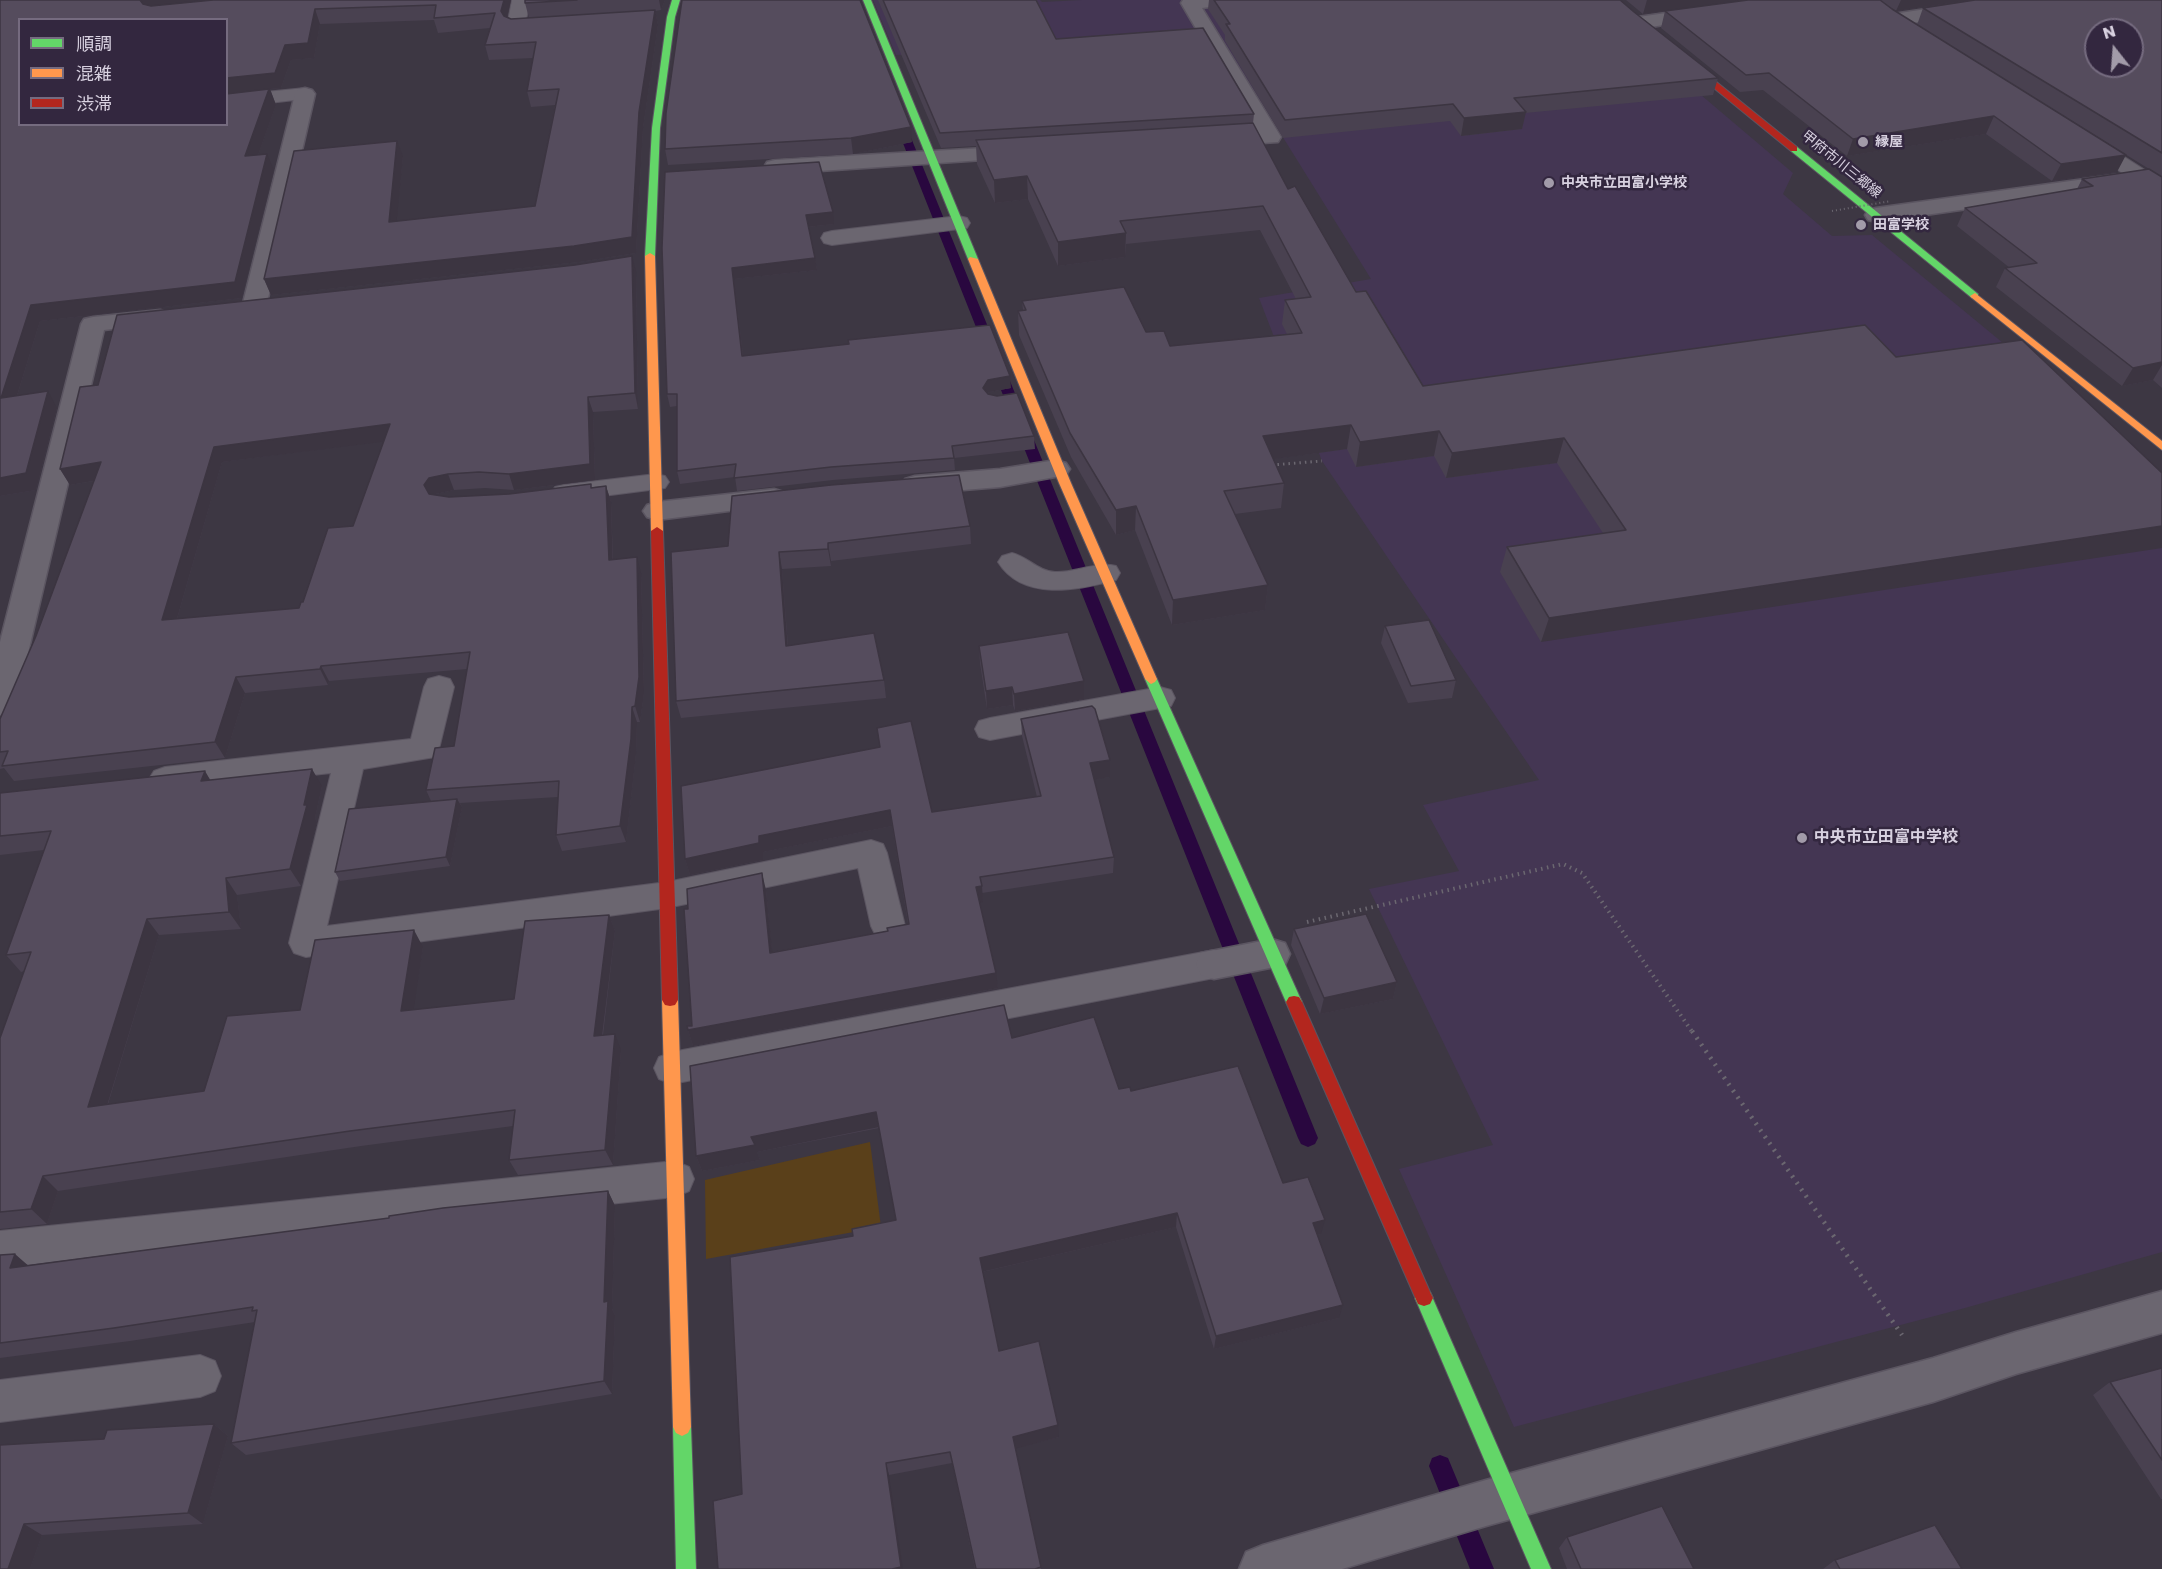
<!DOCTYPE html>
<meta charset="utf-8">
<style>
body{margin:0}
#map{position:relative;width:2162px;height:1569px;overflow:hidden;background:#3d3743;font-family:Poppins,"Noto Sans JP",sans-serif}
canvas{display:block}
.legend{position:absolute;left:18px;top:18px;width:210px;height:108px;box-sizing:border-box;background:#33273f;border:2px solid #756b7f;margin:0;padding:8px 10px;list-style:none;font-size:18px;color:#d8d1e0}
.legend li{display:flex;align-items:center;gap:12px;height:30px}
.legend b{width:30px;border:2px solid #756b7f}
.north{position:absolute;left:2084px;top:18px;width:60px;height:60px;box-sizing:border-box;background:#33273f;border:2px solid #756b7f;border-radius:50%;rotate:343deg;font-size:16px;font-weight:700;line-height:24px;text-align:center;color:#d8d1e0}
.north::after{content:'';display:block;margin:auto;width:21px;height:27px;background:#a29ba9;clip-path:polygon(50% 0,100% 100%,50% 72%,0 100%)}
</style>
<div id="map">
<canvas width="2162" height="1569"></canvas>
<ul class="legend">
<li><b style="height:8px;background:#63d668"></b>順調</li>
<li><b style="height:8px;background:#ff974d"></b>混雑</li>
<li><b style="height:8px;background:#b3261e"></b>渋滞</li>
</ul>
<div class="north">N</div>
</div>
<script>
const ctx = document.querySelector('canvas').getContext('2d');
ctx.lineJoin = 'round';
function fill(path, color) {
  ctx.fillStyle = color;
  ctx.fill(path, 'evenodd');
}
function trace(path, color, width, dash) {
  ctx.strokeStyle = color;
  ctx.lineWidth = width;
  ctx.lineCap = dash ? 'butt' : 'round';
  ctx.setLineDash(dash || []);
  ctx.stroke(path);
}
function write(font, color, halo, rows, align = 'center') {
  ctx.font = font + ' Poppins,"Noto Sans JP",sans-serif';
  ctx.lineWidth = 5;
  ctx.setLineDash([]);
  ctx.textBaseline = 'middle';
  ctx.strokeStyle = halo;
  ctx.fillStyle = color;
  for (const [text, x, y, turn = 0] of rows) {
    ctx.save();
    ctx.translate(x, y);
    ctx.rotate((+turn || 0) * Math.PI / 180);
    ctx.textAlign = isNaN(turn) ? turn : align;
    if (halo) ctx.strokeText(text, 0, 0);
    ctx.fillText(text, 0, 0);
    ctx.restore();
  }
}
const built = new Path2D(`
 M873,0H1040L1042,2L1082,0H1589L1793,173L1783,194L1832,236L1872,235L2162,474V1252L1965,1308L1514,1427L1399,1169L1493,1145L1369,889L1459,871L1423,805L1539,780L1322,461L1259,298L1371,279L1220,36L1052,48L896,55Z`);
const green = new Path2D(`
 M870,1142L881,1227L706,1259L705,1180Z`);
const stream = new Path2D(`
 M900,120L905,123L1318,1138L1315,1144L1308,1147L1301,1144L1298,1138L895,123Z
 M1440,1455L1448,1458L1494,1569H1470L1429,1466L1432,1458Z`);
const pathFar2 = new Path2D(`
 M1272,465L1322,461`);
const pathFar1 = new Path2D(`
 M1307,922L1563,864L1582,873L1693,1033`);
const path = new Path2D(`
 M1692,1031L1902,1335`);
const lane = new Path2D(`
 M512,0H530L526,20H556L559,24L556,28L550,29L510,30L507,26Z
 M305,88L312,90L315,94L312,98L226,108V96Z
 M2086,135L2093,137L2162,181V196L2155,194L2079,145L2076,141L2079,137Z
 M959,216L967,218L970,223L967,228L832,245L824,243L821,238L824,233L832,231Z
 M656,474L665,476L669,482L665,488L564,501L555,499L551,493L555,487L564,485Z
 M1012,553C1028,557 1038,571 1055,572C1075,573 1096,561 1116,566L1120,573L1116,580C1078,590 1023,602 998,562L1002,556Z
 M439,676L450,679L454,687L439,749L435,757L363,769L327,926L667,882L871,840L883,844L887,853L905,926L900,936L888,940L876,936L871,926L858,868L667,908L306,957L294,953L289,943L331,773L165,791L154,787L149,779L154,771L165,767L411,739L424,687L428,679Z
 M1160,687L1171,690L1175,698L1171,706L990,740L979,737L975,729L979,721L990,718Z
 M1214,950L1226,954L1231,964L1226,974L1214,978L672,1084L659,1079L654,1068L659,1057L672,1052Z
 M675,1161L689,1167L694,1179L689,1191L675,1197L0,1269V1231Z
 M200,1355L215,1361L221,1376L215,1391L200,1397L0,1422V1380Z`);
const street = new Path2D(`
 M1183,0H1234L1232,4L1202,8L1281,137L1278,142L1216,146L1208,145L1205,140L1208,135L1256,131L1181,3Z
 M1986,0H2031L2029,4L2022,6L1893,26L1886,24L1883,20L1886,16L1893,14Z
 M1708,7L1715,9L1717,13L1715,17L1638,29L1631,27L1628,23L1631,19L1638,17Z
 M305,88L312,90L315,94L266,307L263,312L254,314L245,312L242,307L295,94L298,90Z
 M1020,146L1028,147L1031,152L1028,157L775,174L767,172L764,167L767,162L775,160Z
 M2121,174L2129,176L2132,181L2129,186L1876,222L1868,220L1865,215L1868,210L1876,208Z
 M160,310L169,312L172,317L169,322L104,330L16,704L11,712L0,715V642L81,324L84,319L93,317Z
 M1056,460L1066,463L1070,469L1066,475L1000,487L915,494L905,491L901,485L905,479L915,476L1000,469Z
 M774,489L784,492L788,498L784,504L657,520L647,517L643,511L647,505L657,502Z
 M1272,939L1285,943L1290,954L1285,965L1214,979L1201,975L1196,964L1201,953Z
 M2162,1291V1333L2016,1374L1933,1402L1486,1526L1342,1569H1239L1246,1552L1263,1545L1486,1480L1933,1358L2016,1332Z`);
const fast = new Path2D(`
 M672,0H680L675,17L660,128L655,256L650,259L645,256L652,128L667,17Z
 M863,0H871L978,259L976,261L968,259Z
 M1791,147H1797L1978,294V298H1972L1791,151Z
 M1151,674L1157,679L1302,1002L1299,1007L1294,1008L1289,1007L1286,1002L1145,679Z
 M1424,1290L1430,1292L1551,1569H1531L1415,1298L1418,1292Z
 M682,1418L688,1421L691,1427L696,1569H676L673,1427L676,1421Z`);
const slow = new Path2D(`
 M650,253L655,256L663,531L657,535L651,531L645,256Z
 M970,257L978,259L1071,483L1157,679L1155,682L1151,684L1145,679L1059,483L968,259Z
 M1975,293L2162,441V450L1972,298L1970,296Z
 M670,994L675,995L678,1000L691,1427L688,1433L682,1436L676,1433L673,1427L662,1000L665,995Z`);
const jam = new Path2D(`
 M1606,0H1615L1797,147V151H1791Z
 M657,527L663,531L678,1000L675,1005L670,1006L665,1005L662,1000L651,531Z
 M1294,996L1299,997L1302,1002L1430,1292L1433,1298L1430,1304L1424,1306L1418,1304L1286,1002L1289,997Z`);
const pathBridge = new Path2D(`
 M1832,211L1891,201`);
const wall = new Path2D(`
 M0,0L157,5L153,6L511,0L507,18L511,19L608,13L529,18L525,3V0H665L661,10L655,11L658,25L643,128L636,253L579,262L271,295L264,279L403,156L396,222L535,206L555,105L531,107L527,91L533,58L489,60L485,45L490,28L438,33L434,20L320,24L314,58L291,60L281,88L270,89L276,105L258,155L274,170L242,298L40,321L17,396L57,408L36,490L0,496Z
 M682,0L912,142L853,154L668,165L665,149Z
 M878,0H1036L1056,39L1254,114L1253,123L1288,189L1356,292L1423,386L1865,325L1541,642L1500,572L1507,547L1603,533L1557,463L1446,478L1434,456L1356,467L1347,449L1273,459L1284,483L1281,508L1235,514L1268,585L1265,610L1172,625L1135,530L1116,535L1071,457L1019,335L1018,311L1023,310L1022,301L1146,332L1170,346L1287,334L1282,324L1285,300L1296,299L1260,230L1126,244L1125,257L1058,266L1028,199L995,203L977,164L976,146L941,148Z
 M1209,0H1620L1634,12L1718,78L1713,95L1525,113L1522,129L1461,136L1450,121L1283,138L1225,41V35L1208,9Z
 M1626,0H1745L1643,14Z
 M1748,0H1971L1896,11L1881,1L1892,9L2117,172L2052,181L1986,134L1847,156L1763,90L1740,92L1661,28L1665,11Z
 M2162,0V388L2153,380L2122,386L1996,287L2005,268H2010L1957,226L1965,208L2077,189L2082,179L2154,172L1917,25L1923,8Z
 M819,162L834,224L808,227L817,270L734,279L743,356L1011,388L989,392L988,394L1034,436L1035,449L954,458L955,470L833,480L737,491L735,477L680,484L677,471V406L670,407L667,394L662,248Z
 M636,271L638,409L593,412L595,480L514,490L485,488L454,490L435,494V495L449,497L509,494L606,486L611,502L613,560L641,573L644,693L640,722H637L636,754L626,842L562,851L556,835L558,797L460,803L462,807L450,866L340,881L335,872L431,801L426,790L454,746L467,669L329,681L328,685L245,693L225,758L14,781L4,768L0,769V719L36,636L94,481L70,485L60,469L98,385ZM384,441L353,526L299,608L177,619L222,462Z
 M970,526L971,544L831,561V566L782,569L788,646L884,680L886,698L681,718L676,701L728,546Z
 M1385,626L1456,680L1452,698L1408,703L1381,643Z
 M979,646L1084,681V699L1015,711L1013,705L987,709L980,663Z
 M1021,719L1110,760V777L1094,779L1114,857L1113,873L982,893L983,902H980L998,988L693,1046L688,1030L692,1026L688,909L766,890L772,952L888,931L908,924L892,826L763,852V860L690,875L685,859L932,812L1037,797L1022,736Z
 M210,780L322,786L315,818L317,822L301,886L237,895L241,929L159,935L108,1104L204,1091L300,1010L423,947L413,1010L514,999L609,915L615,931L603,1035L621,1050L613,1165L518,1175L509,1160L513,1126L361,1146L58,1191L47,1224L0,1229V1038L24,971L21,972L6,955L44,850L0,855V793Z
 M1294,929L1397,982L1393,999L1320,1014L1291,945Z
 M1012,1038L1119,1089L1131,1091L1283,1183L1321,1234L1317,1235L1339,1318L1214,1349L1176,1227L982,1272L999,1351L1059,1437L1015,1448L1041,1569H975L952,1463L889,1475L742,1494L853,1236L896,1220L879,1128L757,1152L760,1160L702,1171L696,1156Z
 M608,1191L615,1206L612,1309L615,1315L612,1394L246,1455L231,1443L255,1322L130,1341L0,1358V1255L28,1265Z
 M2162,1368V1499H2161L2093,1395L2110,1382Z
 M214,1424L228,1436L203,1524L42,1535L30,1569H0V1445L104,1439Z
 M1567,1537L1694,1569H1567L1559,1548Z
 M1835,1560L1962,1569H1823Z`);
const shadedWall = new Path2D(`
 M140,0H204L157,5L148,8L146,14Z
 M504,0H511L505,26L501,11Z
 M659,0H665L661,10Z
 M1647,0H1745L1643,14Z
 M1901,0H1971L1896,11Z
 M315,9L320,24L314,58L291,60L281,88L270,89L276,105L252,172L245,156L226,94V78L285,45Z
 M655,10L658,25L643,128L636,253L579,262L271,295L264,279L574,246L639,112Z
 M1526,112L1522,129L1461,136L1464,118Z
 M1994,116L1986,134L1847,156L1853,139Z
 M911,127L912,142L853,154L851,138Z
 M397,141L403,156L395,238L389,222Z
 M267,154L274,170L242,298L40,321L11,415L1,398L31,305Z
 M2126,155L2117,172L2052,181L2061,164Z
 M1027,176L1028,199L995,203L994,180Z
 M833,212L834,224L807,227L806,215Z
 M1126,233L1125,257L1058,266V242Z
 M632,256L636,271L638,409L635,393Z
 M815,258L817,270L734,279L744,368L742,356L732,268Z
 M2162,362V365L2153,380L2122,386L2133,368Z
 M1010,376L1011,388L989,392L984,400L983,388L988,380Z
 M48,391L57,408L36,490L0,496V478Z
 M588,397L593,412L595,480L514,490L509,474Z
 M390,424L396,440L222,462L172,636L162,620L214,447Z
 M1351,425L1347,449L1260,461L1263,436Z
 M1439,431L1434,456L1356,467L1360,442Z
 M1564,438L1557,463L1446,478L1452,453Z
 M101,462L110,478L70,485L60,469Z
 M448,474L454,490L435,494L430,501L424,485L429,478Z
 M606,486L611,502L613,576L609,560Z
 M1136,506L1135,530L1116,535V510Z
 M2162,526V548L1541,642L1549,618Z
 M828,543L831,561V566L828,549Z
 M779,552L782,569L789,663L786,646Z
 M637,557L641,573L644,693L640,722L635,706Z
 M1268,585L1265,610L1172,625L1173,600Z
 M321,666L329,681L328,685L320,669Z
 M236,677L245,693L225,758L215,742Z
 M1084,681V699L1015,711L1014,694Z
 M1012,687L1013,705L987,709L986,691Z
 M632,707L637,722L636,754L626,842L620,826Z
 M1110,760V777L1090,780V763Z
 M312,769L322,786L315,818L317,822L301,886L290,869Z
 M205,771L215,788L201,781Z
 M457,799L462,807L450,866L446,857Z
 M890,810L892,826L763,852V860L690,875L685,859L759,836Z
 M762,873L766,890L774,969L770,953Z
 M226,878L237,895L241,929L229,912Z
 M982,886L983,902L977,903L976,887Z
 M609,915L615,931L600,1052L594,1036Z
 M147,919L159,935L102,1122L88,1107Z
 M414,930L423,947L411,1027L401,1011Z
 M996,973L998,988L693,1046L688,1030Z
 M1397,982L1393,999L1320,1014L1324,998Z
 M615,1034L621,1050L613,1165L605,1150Z
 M876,1112L879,1127L757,1152L760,1160L702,1171L696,1156L751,1137Z
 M43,1176L58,1191L47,1224L31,1209Z
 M608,1191L615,1206L612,1309L615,1315L612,1394L604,1381V1302Z
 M1177,1213L1176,1227L981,1272L980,1258Z
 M1325,1220L1321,1234L1309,1237L1313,1223Z
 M15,1254L31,1268H10Z
 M1343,1305L1339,1318L1214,1349L1216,1336Z
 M214,1424L228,1436L203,1524L188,1513Z
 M1058,1425L1059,1437L1014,1449L1013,1437Z
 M886,1463L889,1475L903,1569H892Z
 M24,1524L42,1535L30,1569H8Z`);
const building = new Path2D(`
 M0,0H140L143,4L151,6L213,0H504L501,11L504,16L511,19L655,10L639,112L632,237L574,246L264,279L294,151L397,141L389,222L535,206L559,89L527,91L536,42L485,45L495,13L434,18L436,5L315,9L308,43L285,45L275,73L226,78V20H20V124H226V94L269,89L245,156L267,154L235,282L31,305L1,398L48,391L26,473L0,478Z
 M525,0H577L525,3Z
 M682,0H860L911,127L851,138L665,149L666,113Z
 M883,0H1036L1056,39L1203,28L1254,114L940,133Z
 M1214,0H1620L1634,12L1718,78L1514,98L1526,112L1464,118L1453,104L1285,120L1226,24H1230Z
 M1748,0H1880L1892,9L2126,155L2061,164L1994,116L1853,139L1769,73L1746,75L1665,11Z
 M1975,0H2162V153L1923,8ZM2096,30H2132V66H2096Z
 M1253,123L1288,189L1295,186L1356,292L1366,291L1423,386L1865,325L1896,357L2022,340L2162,473V526L1549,618L1507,547L1626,530L1564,438L1452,453L1439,431L1360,442L1351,425L1263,436L1284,483L1224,491L1268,585L1173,600L1136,506L1116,510L1070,433L1018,311L1026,310L1022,301L1124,287L1146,332L1164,331L1170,346L1302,333L1285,300L1311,297L1263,206L1120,221L1126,233L1058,242L1027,176L994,180L976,140Z
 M819,162L833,212L806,215L815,258L732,268L742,356L849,344L848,340L990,325L1010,376L988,380L983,388L988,394L997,396L1017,393L1034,436L952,446L954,458L831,467L734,478L736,464L677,471V394H667L662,248L665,172Z
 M2149,169L2162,177V362L2133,368L2005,268L2037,263L1965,208L2093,186L2082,179Z
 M632,256L635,393L588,397L590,464L509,474L479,472L448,474L429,478L424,485L429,494L449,497L509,494L591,484V488L606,486L609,560L637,557L639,677L635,706L632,707L631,739L620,826L556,835L559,781L426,790L435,748L454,746L470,652L321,666L320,669L236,677L215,742L2,766L8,751L0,752V719L36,636L101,462L60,469L80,387L98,385L117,315L575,265ZM390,424L353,526L328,528L303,602H301L299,608L162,620L214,447Z
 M959,475L970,526L828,543V549L779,552L786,646L874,633L884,680L676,701L671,552L728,546L732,496L831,485Z
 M1429,620L1456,680L1411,686L1385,626Z
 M1068,632L1084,681L1014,694L1012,687L986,691L979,646Z
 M1092,706L1095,709L1110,760L1090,763L1114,857L980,877L982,886L976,887L996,973L688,1030L687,1026H692L684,909H688L687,889L762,873L770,953L888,931L887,928L909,924L890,810L759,836V843L685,859L681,786L880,747L877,728L911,721L932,812L1041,796L1021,719Z
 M312,769L304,805H307L290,869L226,878L229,912L147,919L88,1107L204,1091L227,1016L300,1010L315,940L414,930L401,1011L514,999L525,921L609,915L594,1036L615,1034L605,1150L509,1160L515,1110L350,1131L43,1176L31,1209L0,1212V1038L31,952L6,955L51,831L0,836V793L205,771L201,781Z
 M457,799L446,857L335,872L349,809Z
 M1366,914L1397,982L1324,998L1294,929Z
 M1004,1005L1012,1038L1094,1017L1119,1089L1130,1087L1131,1091L1238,1066L1283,1183L1308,1177L1325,1220L1313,1223L1343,1305L1216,1336L1177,1213L980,1258L999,1351L1039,1341L1058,1425L1013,1437L1041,1567L1035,1569H976L950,1452L886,1463L901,1567L892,1569H718L713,1501L742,1494L730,1257L853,1236L852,1229L896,1220L876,1112L751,1137L755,1145L696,1156L690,1066Z
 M608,1191L604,1302L608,1301L604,1381L231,1443L257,1310L252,1311L253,1307L114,1328L0,1343V1255L15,1254L10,1268L389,1218V1216L443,1208Z
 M2162,1368V1460L2110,1382Z
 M214,1424L188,1513L24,1524L8,1569H0V1445L104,1439L107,1430Z
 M1662,1506L1694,1569H1581L1567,1537Z
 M1935,1525L1962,1569H1840L1835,1560Z`);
const markers = [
 [1863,142,6,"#a29ba9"],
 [1549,183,6,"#a29ba9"],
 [1861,225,6,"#a29ba9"],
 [1802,838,6,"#a29ba9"]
];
const farPoinames = [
 ["縁屋",1875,142],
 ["中央市立田富小学校",1561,183],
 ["田富学校",1873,225]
];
const farStreetnames = [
 ["甲府市川三郷線",1841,165,39]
];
const poiNames = [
 ["中央市立田富中学校",1814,838]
];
fill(built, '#443653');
fill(green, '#5a401a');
fill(stream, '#29073f');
trace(lane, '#5b5561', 2);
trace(street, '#5b5561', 3);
trace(fast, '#5b5561', 2);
trace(slow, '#5b5561', 2);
trace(jam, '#5b5561', 2);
trace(pathFar2, '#6b6770', 3, [1.5, 4]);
trace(pathFar1, '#6b6770', 4, [1.5, 4.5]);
trace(path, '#6b6770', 4.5, [2, 6]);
fill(lane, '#6b6670');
fill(street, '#6b6670');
fill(fast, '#63d668');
fill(slow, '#ff974d');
fill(jam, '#b3261e');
trace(pathBridge, '#6b6770', 2, [1, 3]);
fill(wall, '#494150');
fill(shadedWall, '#3c3541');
fill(building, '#554c5d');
trace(building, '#3c3541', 1.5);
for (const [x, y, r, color] of markers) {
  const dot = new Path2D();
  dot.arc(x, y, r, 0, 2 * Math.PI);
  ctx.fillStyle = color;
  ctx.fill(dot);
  trace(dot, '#33273f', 2);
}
write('bold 14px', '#d8d1e0', '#33273f', farPoinames, 'left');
write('14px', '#d8d1e0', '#33273f', farStreetnames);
write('bold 16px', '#d8d1e0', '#33273f', poiNames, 'left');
</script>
